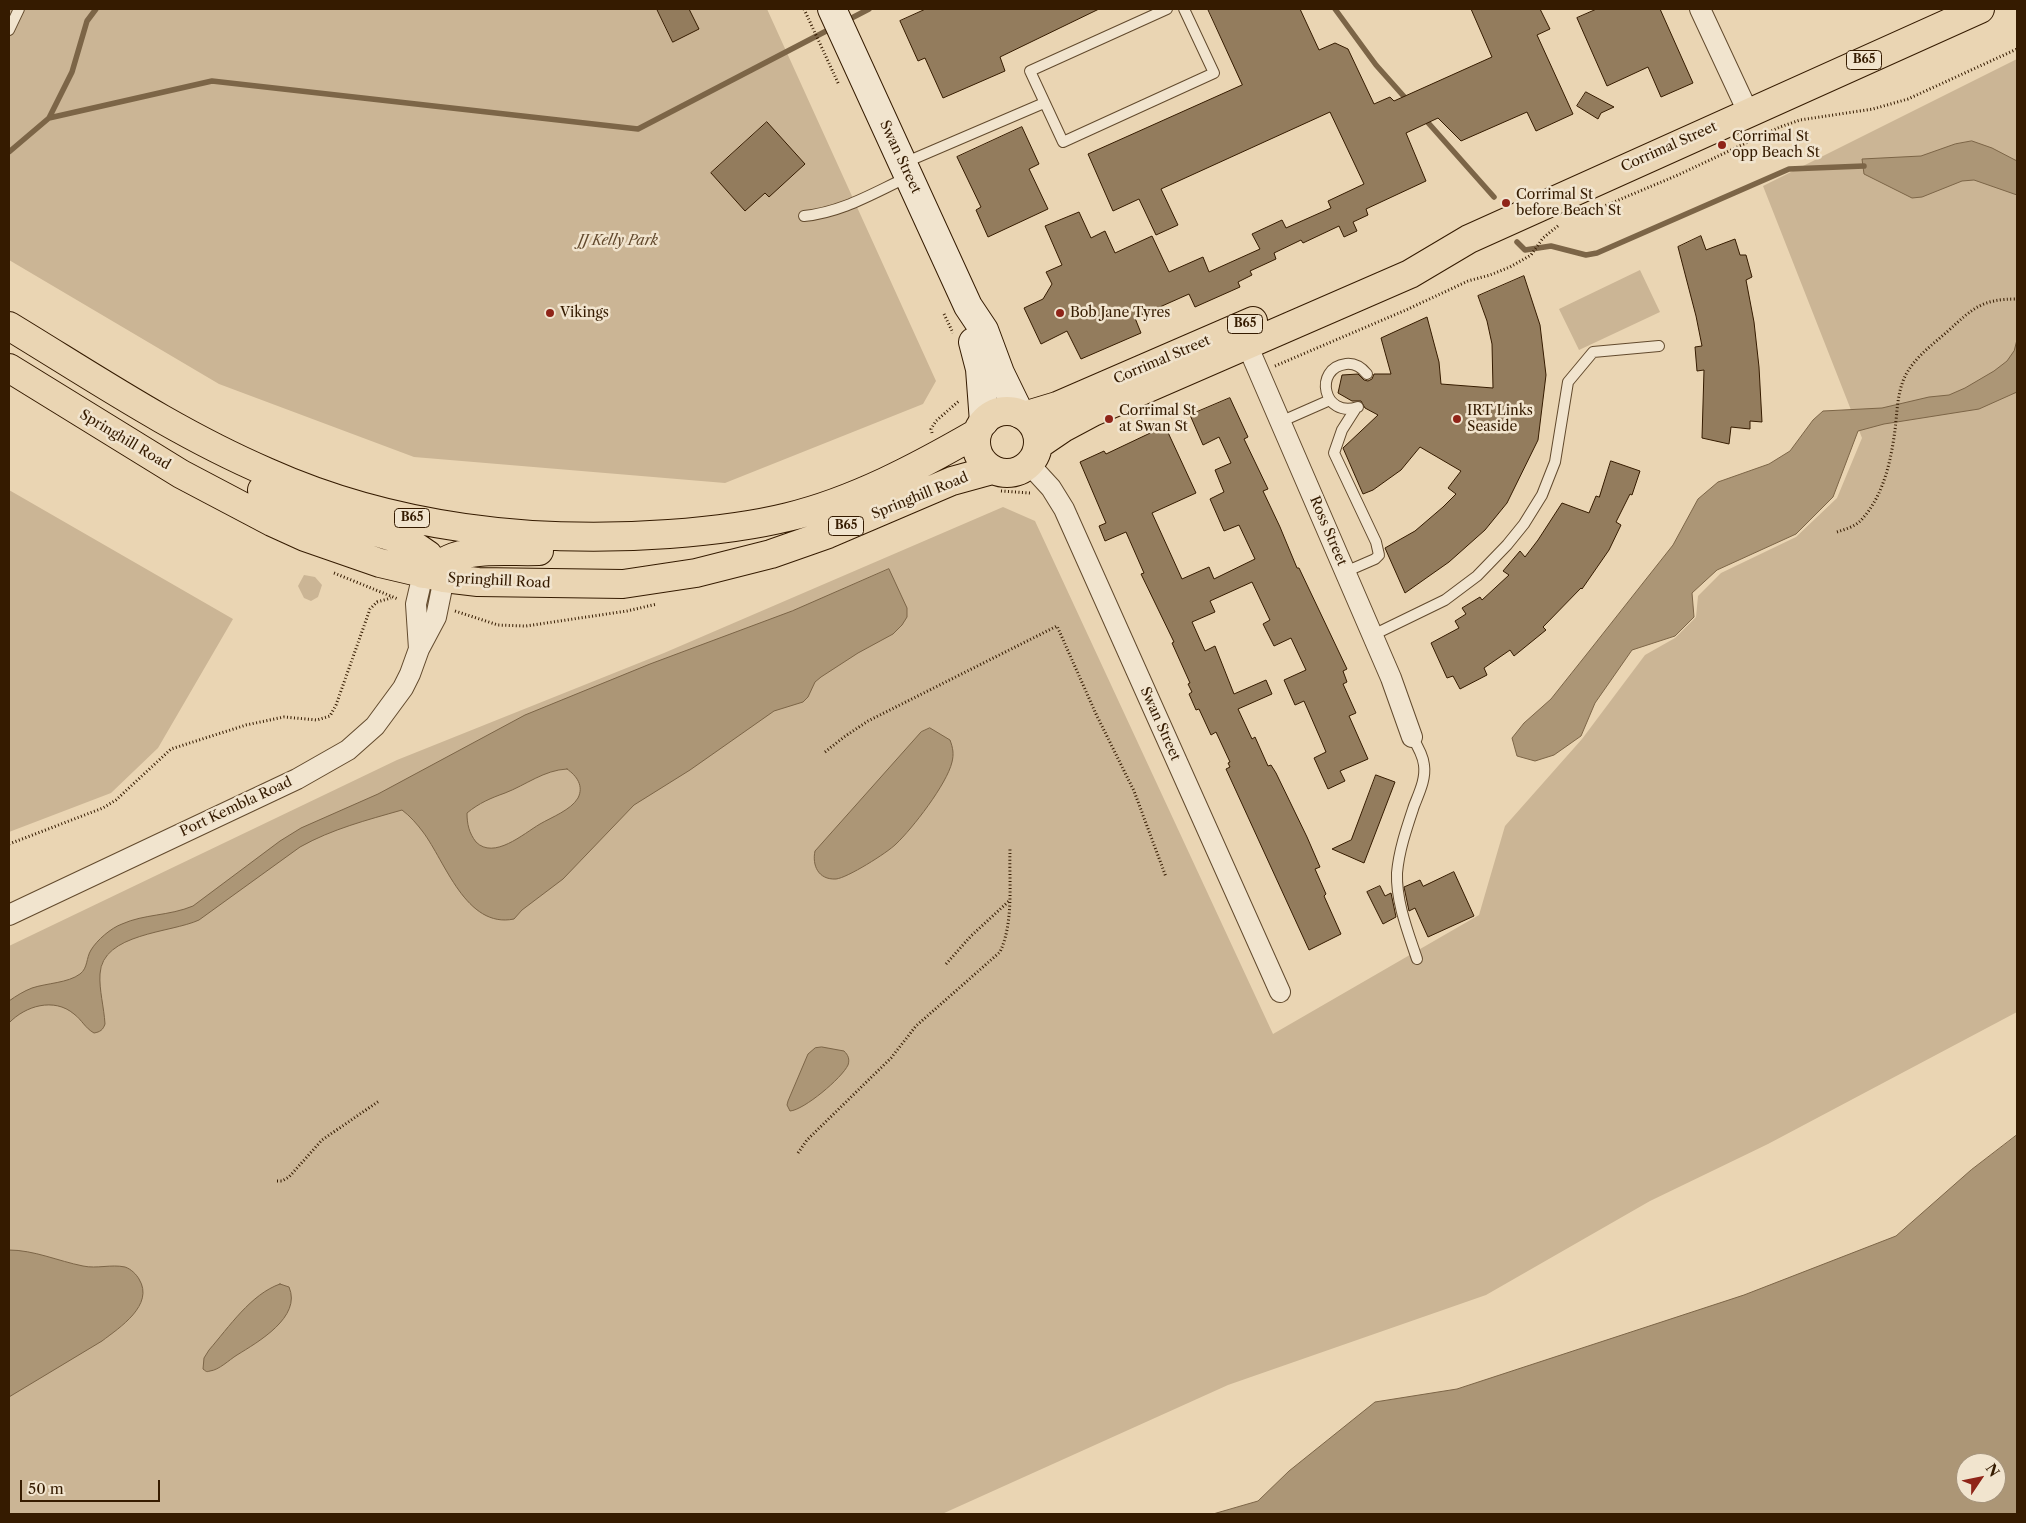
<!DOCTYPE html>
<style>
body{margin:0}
#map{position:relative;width:2026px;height:1523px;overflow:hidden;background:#ead5b3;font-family:"Libre Caslon Text",serif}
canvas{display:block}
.frame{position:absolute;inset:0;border:10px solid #351b00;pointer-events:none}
.north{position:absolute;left:1956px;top:1453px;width:50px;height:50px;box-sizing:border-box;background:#f1e4ce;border:1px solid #a6947c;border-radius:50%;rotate:56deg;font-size:14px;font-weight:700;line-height:20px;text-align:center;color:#351b00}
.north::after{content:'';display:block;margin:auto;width:18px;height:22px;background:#8f2418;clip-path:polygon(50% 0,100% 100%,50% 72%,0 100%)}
.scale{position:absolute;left:20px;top:1480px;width:140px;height:22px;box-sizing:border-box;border:2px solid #351b00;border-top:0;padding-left:6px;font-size:15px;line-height:18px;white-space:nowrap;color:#351b00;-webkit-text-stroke:4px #f1e4ce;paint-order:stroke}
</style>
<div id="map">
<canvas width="2026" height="1523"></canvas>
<div class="frame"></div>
<div class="north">N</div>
<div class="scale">50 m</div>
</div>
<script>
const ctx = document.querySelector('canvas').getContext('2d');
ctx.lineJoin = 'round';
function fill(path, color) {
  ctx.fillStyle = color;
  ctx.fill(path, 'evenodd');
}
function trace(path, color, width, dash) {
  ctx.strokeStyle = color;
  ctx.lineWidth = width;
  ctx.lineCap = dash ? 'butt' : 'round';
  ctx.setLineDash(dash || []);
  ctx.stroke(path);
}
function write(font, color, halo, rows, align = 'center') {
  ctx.font = font + ' "Libre Caslon Text",serif';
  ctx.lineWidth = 5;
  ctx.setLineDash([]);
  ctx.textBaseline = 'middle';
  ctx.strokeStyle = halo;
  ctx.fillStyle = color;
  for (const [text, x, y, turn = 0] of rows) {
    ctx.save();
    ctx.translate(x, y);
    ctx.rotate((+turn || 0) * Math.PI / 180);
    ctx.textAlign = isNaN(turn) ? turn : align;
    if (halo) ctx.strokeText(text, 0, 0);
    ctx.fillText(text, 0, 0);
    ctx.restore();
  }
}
const green = new Path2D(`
 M9,9H767L936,381L923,404L725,483L414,457L219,384L9,260Z
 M2017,59V1012L1768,1144L1650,1201L1486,1295L1228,1385L942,1514H9V946L397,760L664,653L1003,507L1035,521L1273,1034L1479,915L1505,826L1582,739L1645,655L1675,638L1696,617L1698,596L1721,573L1796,537L1837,498L1862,438L1763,186Z
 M1640,270L1660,312L1579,350L1559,309Z
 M9,490L233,619L158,748L111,793L9,832Z
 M304,575L315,577L322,585L318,597L311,601L304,598L298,586Z`);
const water = new Path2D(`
 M1972,141L1992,148L2017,161V195L1974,180L1962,181L1922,197L1912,198L1864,174L1862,159L1921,156L1955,144Z
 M2017,340V392L1979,409L1884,424L1858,431L1833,497L1796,534L1717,570L1692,593L1694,617L1675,636L1632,650L1595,703L1581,736L1554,755L1535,761L1517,756L1512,738L1524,723L1551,699L1590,650L1673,545L1698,499L1718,482L1769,464L1790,451L1813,420L1823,411L1882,408L1929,397L1949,395L1965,388L1994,371L2007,361L2014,351Z
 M889,569L907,608V617L902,625L893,634L858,653L821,677L815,682L808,697L803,702L774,711L690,770L634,805L563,879L522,910L514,919C466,929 445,861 423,832C417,824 410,816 402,810C367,820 332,829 300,847L199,920C171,933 102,933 100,974C99,990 104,1007 105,1024C103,1030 100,1032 94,1033C85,1028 82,1020 74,1014C54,997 25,1006 9,1023V1001C16,996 24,991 32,988C47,983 68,983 80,974C88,968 86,958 91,950C97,940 111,928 122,924C144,914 169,916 193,906L280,841L301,828L378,794L525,715L650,664L792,611ZM567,769C577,776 584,786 578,798C571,810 552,817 540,824C523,834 494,860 476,842C469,833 467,824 467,813C479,803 491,798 505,793C526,785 544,770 567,769Z
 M930,728L950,740C953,748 954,754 952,762C947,784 912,829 896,844C887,853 847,878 836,879C818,880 812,865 815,851L921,732Z
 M822,1047L844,1051C848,1055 850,1059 848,1065C842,1078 804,1110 790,1111L787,1105L788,1101L808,1054L815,1048Z
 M2017,1135V1514H1213L1258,1501L1289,1471L1375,1402L1457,1389L1744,1295L1896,1236L1971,1170ZM1966,1463H1996V1493H1966Z
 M9,1250C34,1250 58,1261 83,1266C97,1269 111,1264 125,1267C131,1269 136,1274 139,1279C155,1305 119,1328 102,1341L9,1397Z
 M280,1284L289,1287C302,1317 258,1342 237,1355C229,1360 219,1370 210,1371C206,1372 207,1372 203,1369L204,1358L209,1350C229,1327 251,1294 280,1284Z`);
const stream = new Path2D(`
 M1335,9L1376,65L1408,101
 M844,22L869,9
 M1423,117L1494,197
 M49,118L212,81L638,129L832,28
 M9,152L49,118L72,72L87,21L96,9
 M1517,242L1525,250L1551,246L1586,255L1597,253L1789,169L1864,166`);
const building = new Path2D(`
 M657,9H689L699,29L673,42Z
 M926,9H1099L1000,57L1005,71L943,98L925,58L918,61L900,21Z
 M1208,9H1300L1319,50L1335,43L1348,49L1374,104L1390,97L1394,101L1492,57L1471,9H1540L1550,29L1537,35L1573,114L1536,131L1527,112L1461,141L1438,118L1406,133L1426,181L1366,209L1368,215L1353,222L1357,231L1344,237L1339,226L1303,243L1301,240L1274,253L1276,259L1250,271L1252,275L1238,282L1240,287L1195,307L1189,294L1135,318L1141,333L1081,359L1067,331L1041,344L1024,308L1043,299L1052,284L1046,272L1062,265L1045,226L1079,212L1091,238L1105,231L1115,253L1152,236L1169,272L1203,257L1209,272L1260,249L1252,234L1282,220L1286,228L1331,208L1328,201L1364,184L1330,112L1161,189L1178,225L1156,235L1139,199L1113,211L1088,154L1242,85Z
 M1597,9H1660L1693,83L1661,97L1648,67L1607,86L1577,18Z
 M1586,92L1614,107L1601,113L1598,119L1577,106Z
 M767,122L805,164L769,197L765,193L745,211L711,173Z
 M1022,127L1039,164L1029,169L1048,209L988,237L976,210L981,207L957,157Z
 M1701,236L1706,250L1735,239L1740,255H1746L1752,277L1746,280L1754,322L1759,367L1762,422L1750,421V429L1731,427L1729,444L1702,438L1704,370L1697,371L1695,347L1702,346L1696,316L1678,247Z
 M1524,276L1540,325L1546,375L1538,440L1507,503L1485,530L1449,562L1405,593L1385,548L1415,531L1443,507L1456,494L1448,488L1461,471L1420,447L1401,470L1373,490L1363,494L1343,448L1378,415L1365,408L1361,401H1352L1338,393L1342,375L1358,374L1364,380L1368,381L1372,379L1374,374H1391L1381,338L1427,317L1439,362L1441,384L1493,388L1492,344L1487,321L1478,296Z
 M1230,398L1248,437L1244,439L1268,489L1263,491L1280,527L1297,568H1299L1347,669L1343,671L1347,682L1343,684L1356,713L1349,716L1368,759L1340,771L1345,781L1328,789L1314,758L1326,752L1321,740L1304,701L1295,705L1284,680L1306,670L1291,638L1274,646L1263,624L1270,620L1252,582L1210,601L1215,612L1192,622L1205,651L1215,646L1234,694L1266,680L1272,694L1238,709L1252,739L1255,737L1268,766L1271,765L1276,773L1307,837L1320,867L1315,869L1326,894L1324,896L1341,934L1309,950L1226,769L1230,767L1228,763L1230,762L1216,732L1211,735L1199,709L1196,710L1189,694L1192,692L1188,684L1190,683L1172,643L1174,642L1141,574L1144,573L1126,532L1105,541L1099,526L1106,523L1080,462L1104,451L1106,454L1165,426L1196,493L1152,513L1182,579L1209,567L1214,579L1255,559L1239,525L1224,531L1210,499L1224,492L1215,470L1231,463L1219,437L1203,445L1190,415Z
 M1611,461L1640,471L1632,495L1630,494L1616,522L1621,525L1609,550L1582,589L1581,588L1543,627L1546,630L1514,656L1510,650L1484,668L1487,675L1460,689L1453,676L1447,678L1431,643L1459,628L1455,621L1466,614L1462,608L1480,597L1482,600L1509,575L1503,571L1520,551L1525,557L1538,540L1562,503L1589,513L1596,496L1599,497Z
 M1376,775L1395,782L1364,863L1332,849L1351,840Z
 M1454,872L1474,916L1428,937L1415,908L1409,911L1404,887L1420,880L1423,886Z
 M1380,886L1385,896L1391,893L1396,917L1383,924L1367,892Z`);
const path = new Path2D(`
 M804,9L839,85
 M1583,215L1678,175L1780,127L1800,120L1873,109L1908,99L2017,49
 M944,314L953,333
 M1275,366L1406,310L1468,281L1490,275L1510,267L1531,255L1543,238L1559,225
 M932,433L931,429L936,421L960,400
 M1001,491L1030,493
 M1837,532C1846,529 1857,526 1863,518C1884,494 1891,460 1895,430C1897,414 1897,397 1903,381C1911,360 1931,346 1948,331C1973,308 1982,299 2017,299
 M334,573L398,599
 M455,611L498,625L526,626L627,611L657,604
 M825,752L844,737L868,721L1057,626L1096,714L1134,791L1166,877
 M9,844L103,808L116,800L171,749L246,725L284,717L317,720L330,716L336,705L370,609L377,602L391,598
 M946,964L971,936L1009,901
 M798,1153L807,1140L891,1058L916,1026L1000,952C1014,922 1009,882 1010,849
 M277,1181H282L289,1177L322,1140L379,1101`);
const lane = new Path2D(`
 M1167,9L1030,71L1063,142L1214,73L1184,9
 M9,30L19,9
 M904,163L1044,103
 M804,216C843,212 873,193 908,177
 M1358,407C1323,419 1313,368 1346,364C1355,363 1362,368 1367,374
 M1280,422L1330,400
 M1345,572L1375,559L1379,555L1376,542L1334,453L1342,430L1356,408
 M1373,635L1445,600L1477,576L1507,545L1524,524L1542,495L1555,462L1568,382L1593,352L1659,346
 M1412,737C1417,745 1423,755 1424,765C1426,779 1419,793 1414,806C1407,827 1399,850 1397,873C1396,902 1408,932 1417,959`);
const street = new Path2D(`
 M1700,9L1748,112
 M1242,333L1391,678L1412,737
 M1029,464L1051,488L1064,509L1280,992
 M419,649L416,604L423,574
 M9,915L297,779L348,750L375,726L403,688L410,674L419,649L436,617L444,578`);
const secondary = new Path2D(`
 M832,9L968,306L984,330L1000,373L1020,414
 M973,342L980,369L984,422`);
const primary = new Path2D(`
 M9,326C93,377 176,433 267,472C392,528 533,544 669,534C709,531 748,527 788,517C854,501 918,467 977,433
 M9,368L181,474L272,522L305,537L380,563L444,578L478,582L623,584L696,573L771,554L828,534L952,481L992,470
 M976 442a31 31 0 1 1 62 0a31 31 0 1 1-62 0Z
 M1024,416L1057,406L1253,321
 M1038,445L1063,428L1093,412L1410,274L1469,239L1980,9
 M262,490L324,516L409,542L428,555L444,578
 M423,574C433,568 443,561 454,557C480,548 512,552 539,551`);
const markers = [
 [1722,145,5,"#8f2418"],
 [1506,203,5,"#8f2418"],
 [550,313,5,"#8f2418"],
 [1060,313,5,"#8f2418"],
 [1109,419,5,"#8f2418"],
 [1457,419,5,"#8f2418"]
];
const shields = [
 [1864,60,35],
 [1245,324,35],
 [412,518,35],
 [846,526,35]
];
const shieldNames = [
 ["B65",1864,60],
 ["B65",1245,324],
 ["B65",412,518],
 ["B65",846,526]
];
const poiNames = [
 ["Corrimal St",1732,137],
 ["opp Beach St",1732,153],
 ["Corrimal St",1516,195],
 ["before Beach St",1516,211],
 ["Vikings",560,313],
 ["Bob Jane Tyres",1070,313],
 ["Corrimal St",1119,411],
 ["at Swan St",1119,427],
 ["IRT Links",1467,411],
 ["Seaside",1467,427]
];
const streetNames = [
 ["Corrimal Street",1669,147,-24],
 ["Swan Street",900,157,65],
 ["Corrimal Street",1162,360,-23],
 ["Springhill Road",125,440,31],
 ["Springhill Road",920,496,-22],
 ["Ross Street",1328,531,67],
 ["Springhill Road",499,581,3],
 ["Swan Street",1160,724,66],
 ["Port Kembla Road",236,807,-25]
];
const parkNames = [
 ["JJ Kelly Park",618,241]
];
fill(green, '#cbb595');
fill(water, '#ac9676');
trace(water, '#7c6547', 1);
trace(stream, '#7c6547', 5.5);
fill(building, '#937c5d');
trace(building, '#351b00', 1);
trace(lane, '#624a2d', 12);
trace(street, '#624a2d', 22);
trace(secondary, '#351b00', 30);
trace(primary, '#351b00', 30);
trace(path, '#351b00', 3, [1, 2.5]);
trace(lane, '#f1e4ce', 10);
trace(street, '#f1e4ce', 20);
trace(secondary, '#f1e4ce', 28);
trace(primary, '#ead5b3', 28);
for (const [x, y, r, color] of markers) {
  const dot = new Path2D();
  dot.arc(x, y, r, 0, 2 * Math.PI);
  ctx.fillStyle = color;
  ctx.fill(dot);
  trace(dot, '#f1e4ce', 2);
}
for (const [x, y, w] of shields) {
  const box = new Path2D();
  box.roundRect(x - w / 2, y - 9.5, w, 19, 4);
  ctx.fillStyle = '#f1e4ce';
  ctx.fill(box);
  trace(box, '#351b00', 1);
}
write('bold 12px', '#351b00', null, shieldNames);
write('14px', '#351b00', '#f1e4ce', poiNames, 'left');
write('14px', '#351b00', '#f1e4ce', streetNames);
write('italic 14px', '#62492d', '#f1e4ce', parkNames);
</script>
